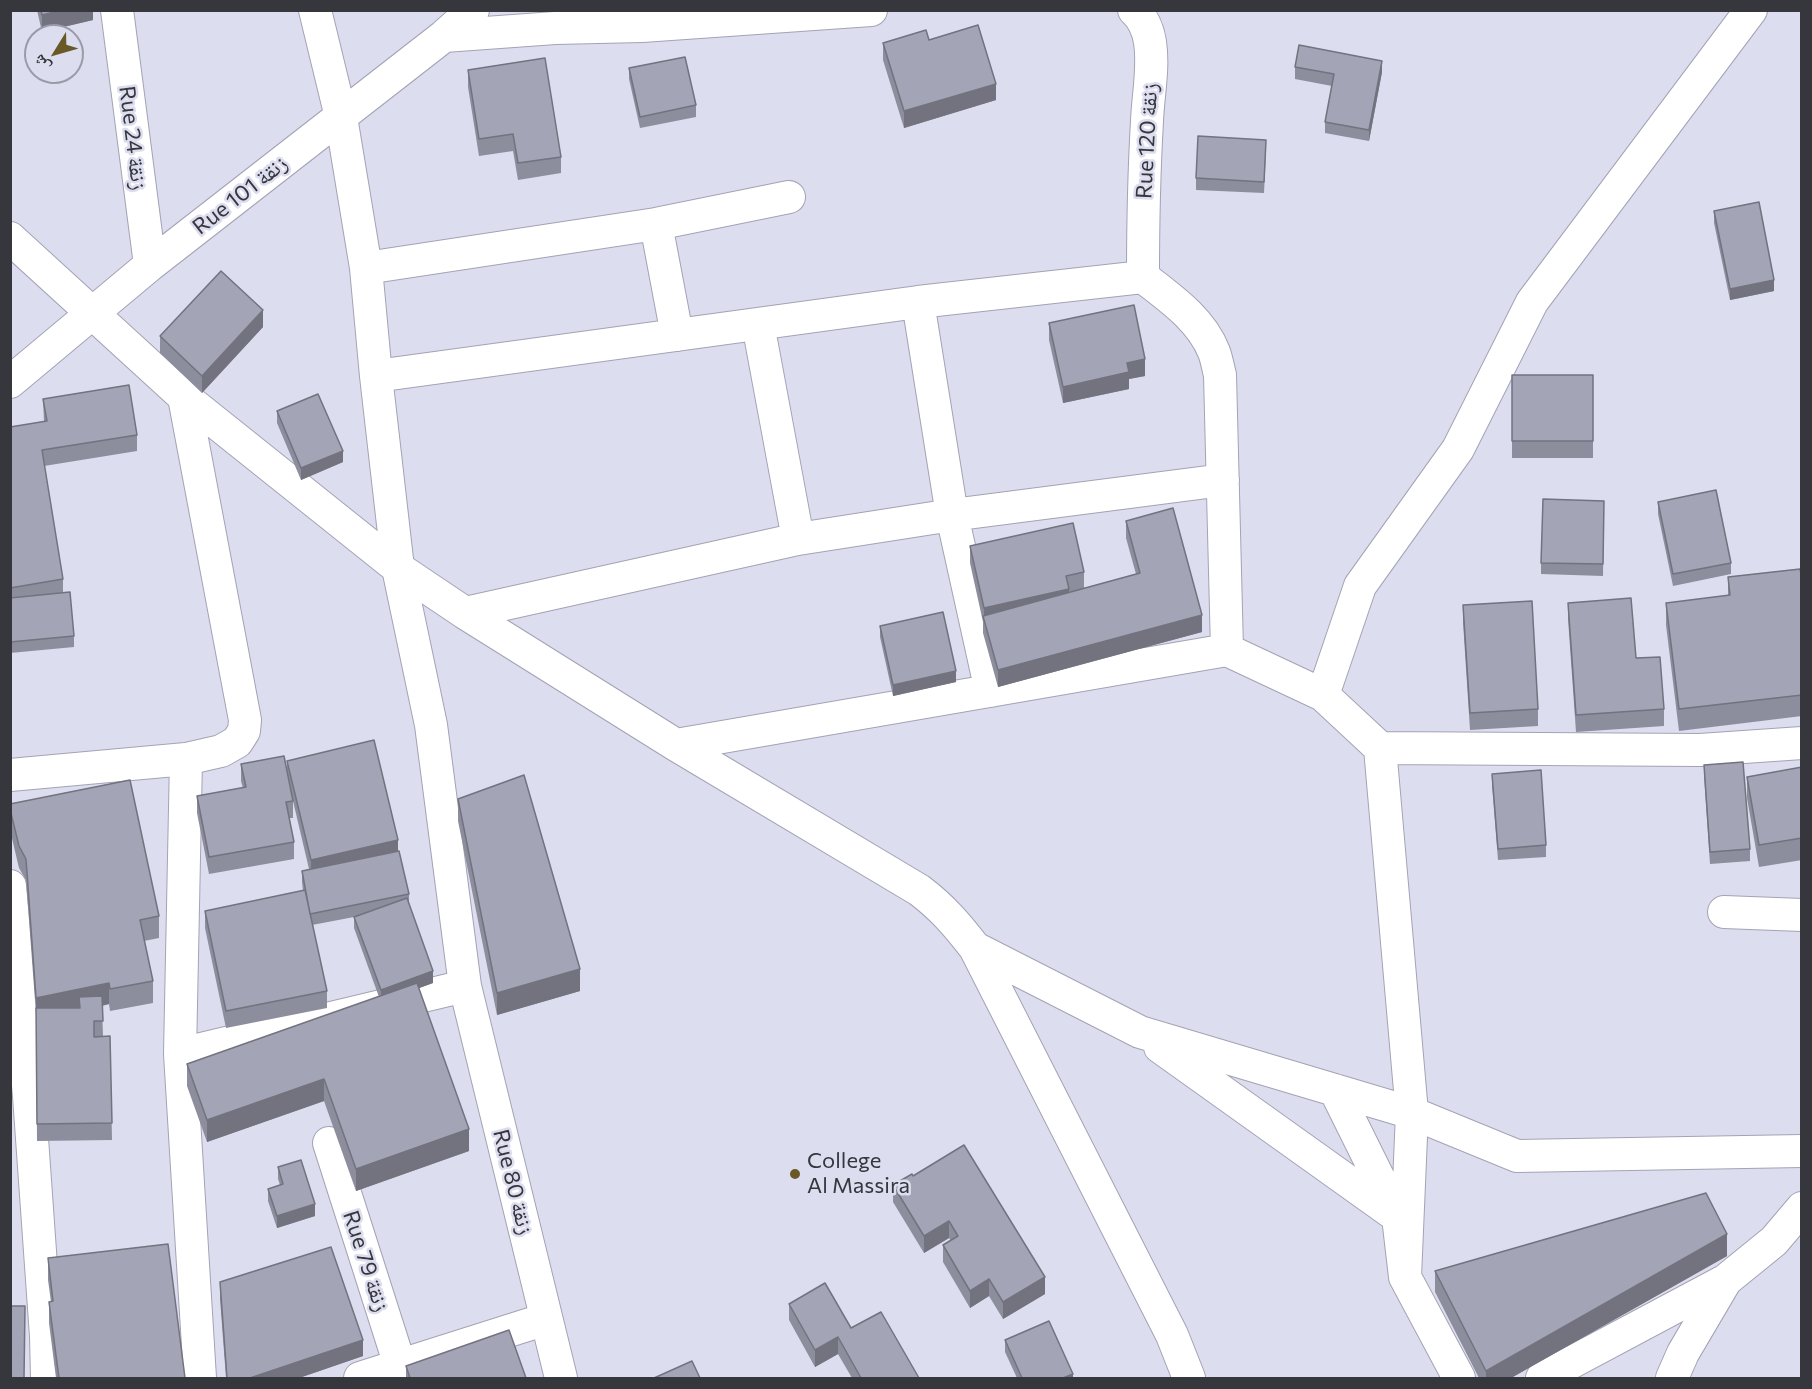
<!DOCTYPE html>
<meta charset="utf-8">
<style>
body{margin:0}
#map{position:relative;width:1812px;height:1389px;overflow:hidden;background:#dcddef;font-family:Commissioner,"Noto Naskh Arabic",sans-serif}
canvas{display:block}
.frame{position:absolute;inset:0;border:12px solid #36363d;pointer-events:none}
.north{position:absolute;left:24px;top:24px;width:60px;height:60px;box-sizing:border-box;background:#dcddef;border:2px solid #9a9aa8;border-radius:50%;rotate:233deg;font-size:16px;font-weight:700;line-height:24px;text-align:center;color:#36363d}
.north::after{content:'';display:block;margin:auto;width:21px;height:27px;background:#685926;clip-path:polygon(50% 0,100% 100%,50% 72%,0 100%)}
</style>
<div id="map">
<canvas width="1812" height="1389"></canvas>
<div class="frame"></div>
<div class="north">ش</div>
</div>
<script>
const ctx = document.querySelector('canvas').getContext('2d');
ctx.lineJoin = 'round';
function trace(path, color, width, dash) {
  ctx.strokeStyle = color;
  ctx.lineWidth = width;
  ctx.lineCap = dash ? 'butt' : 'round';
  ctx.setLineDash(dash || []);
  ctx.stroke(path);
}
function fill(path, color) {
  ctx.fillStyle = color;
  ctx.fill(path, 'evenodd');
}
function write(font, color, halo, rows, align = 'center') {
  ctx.font = font + ' Commissioner,"Noto Naskh Arabic",sans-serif';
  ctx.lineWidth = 5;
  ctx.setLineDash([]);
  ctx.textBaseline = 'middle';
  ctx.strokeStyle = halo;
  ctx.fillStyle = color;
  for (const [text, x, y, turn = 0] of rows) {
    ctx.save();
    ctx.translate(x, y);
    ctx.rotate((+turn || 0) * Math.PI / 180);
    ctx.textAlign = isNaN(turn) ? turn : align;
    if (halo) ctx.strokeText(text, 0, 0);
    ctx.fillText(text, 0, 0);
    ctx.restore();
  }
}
const street = new Path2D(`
 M117,10L150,265
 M315,10L341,117L366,268L376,376L398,568L431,725L465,986L561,1378
 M1134,10C1143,18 1148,30 1150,42C1154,68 1148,95 1147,121C1144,173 1143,225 1143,277
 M444,36L555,28L642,26L871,10
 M656,224L677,335
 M10,238L184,397L398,568L465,613L676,745L919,890C942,907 958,926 975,948L1172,1335L1189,1378
 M366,268L656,224L789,197
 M918,302L952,515L991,691
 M758,324L798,539
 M376,376L918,302L1143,277C1170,298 1201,319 1214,352C1217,360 1218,368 1220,375L1227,650
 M10,382L150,265L444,36L473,10
 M465,613L798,539L952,515L1223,480
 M1323,695L1360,586L1458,449L1532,302L1751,10
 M676,745L1227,650L1323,695L1380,748L1700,750L1802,743
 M1380,748L1412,1113L1405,1277
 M186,759L180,1054L200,1378
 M10,775L186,759L221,751L237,742L244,731L245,720L184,397
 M10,886L29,1096L46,1336L47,1378
 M1724,912L1802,915
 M975,948L1140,1032L1412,1113L1517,1156L1802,1151
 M1160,1047L1398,1217
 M180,1054L465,986
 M1335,1090L1398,1217L1405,1277L1459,1378
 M329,1143L404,1378
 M360,1378L546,1319
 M1542,1378L1726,1280L1774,1241L1802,1208
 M1672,1378L1683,1353L1726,1280`);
const wall = new Path2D(`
 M37,10H93V20L42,32Z
 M929,40L996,100L904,128L883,60V43Z
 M1295,67L1382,72L1369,141L1325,133V122L1332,86L1295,79Z
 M629,68L696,105V117L640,128L629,79Z
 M468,70L561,157V173L518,180L513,151L479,156L468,87Z
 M1266,151L1264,193L1196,190V178Z
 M1714,211L1774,291L1730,300L1714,223Z
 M1049,323L1145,376L1129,379V389L1063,403L1049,340Z
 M263,327L202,393L160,353V336Z
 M1512,375H1593V458H1512Z
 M43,399L137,435V451L44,466L63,579V593L74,636V647L10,653V427L44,422Z
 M277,411L343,462L301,480L277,423Z
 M1604,501L1603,576L1541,574V563Z
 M1658,502L1731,563V574L1673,586L1658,514Z
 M1126,521L1202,632L998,687L983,633V622L970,563V546L1084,572V588L1136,574L1126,538Z
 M1728,577L1802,579V716L1679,731L1666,625V603L1728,596Z
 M1568,603L1636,658L1664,709V726L1576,732L1568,619Z
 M1463,605L1538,709V726L1470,730L1463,622Z
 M880,626L956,682L893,696L880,637Z
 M287,761L398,851L409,894V903L433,983L419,988L469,1151L356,1191L324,1101L207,1142L187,1086V1064L379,997L354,928V917L312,925L327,991V1008L226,1028L205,928V911L303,891L302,882V871L309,869L293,801V818H289L294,842V859L209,874L197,813V796L243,788L241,781V764L287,772Z
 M1704,765L1750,849V861L1710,864L1704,776Z
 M1802,767V860L1759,867L1747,798V777Z
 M1492,774L1546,845V857L1498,860L1492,785Z
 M458,799L580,991L497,1015L458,821Z
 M10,804L159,916V938L144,941L153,981V1003L110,1011L109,1004L102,1006L103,1036H110L112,1140L37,1141L36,1014L26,880L19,868L10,830Z
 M278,1167L315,1216L277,1228L268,1201V1189L280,1185L278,1179Z
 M913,1176L1045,1294L1003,1319L989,1296L970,1308L943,1262V1245L951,1241L949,1238L924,1253L893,1202V1185Z
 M1727,1256L1511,1378H1479L1435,1292V1271Z
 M48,1258L185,1378H56L49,1323V1302H51L48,1280Z
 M220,1282L363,1356L299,1378H226L220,1299Z
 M789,1304L851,1328L919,1378H852L838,1354L815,1367L789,1320Z
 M1005,1340L1073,1378H1017L1005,1352Z
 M406,1366L526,1378H406Z`);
const shadedWall = new Path2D(`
 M62,10H93V20L42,32V15Z
 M1382,61V72L1369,141V130Z
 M996,84V100L904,128V111Z
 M1774,280V291L1730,300V289Z
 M263,310V327L202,393V376Z
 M1145,359V376L1129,379V389L1063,403V387L1127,363Z
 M343,451V462L301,480V468Z
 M1069,589V606L984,618V608Z
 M1202,615V632L998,687V670Z
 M956,671V682L893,696V685Z
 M398,840V856L311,877V860Z
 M580,969V991L497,1015V993Z
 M433,971V983L381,1002V990Z
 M109,983V1004L36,1019V998Z
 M324,1079V1101L207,1142V1120Z
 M469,1129V1151L356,1191V1169Z
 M315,1204V1216L277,1228V1216Z
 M949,1221V1238L924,1253V1236Z
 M1727,1234V1256L1511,1378H1486V1371Z
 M1045,1277V1294L1003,1319V1302Z
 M989,1279V1296L970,1308V1291Z
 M838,1337V1354L815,1367V1350Z
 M363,1340V1356L299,1378H250Z
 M1073,1374V1378H1063Z`);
const building = new Path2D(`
 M41,10H62L42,15Z
 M978,25L996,84L904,111L883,43L926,30L929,40Z
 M1299,45L1382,61L1369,130L1325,122L1334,74L1295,67Z
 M685,57L696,105L640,117L629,68Z
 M545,58L561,157L518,163L513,134L479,139L468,70Z
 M1198,136L1266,140L1264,182L1196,178Z
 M1759,202L1774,280L1730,289L1714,211Z
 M221,271L263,310L202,376L160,336Z
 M1134,305L1145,359L1127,363L1129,372L1063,387L1049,323Z
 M1512,375H1593V441H1512Z
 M129,385L137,435L42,450L63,579L10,588V427L47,421L43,399Z
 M318,394L343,451L301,468L277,411Z
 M1716,490L1731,563L1673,574L1658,502Z
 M1543,499L1604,501L1603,564L1541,563Z
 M1173,508L1202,615L998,670L983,616L1140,573L1126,521Z
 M1073,523L1084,572L1066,576L1069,589L984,608L970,546Z
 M1800,569L1802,579V695L1679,709L1666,603L1730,595L1728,577Z
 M70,592L74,636L10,642V598Z
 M1631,598L1636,658L1660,657L1664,709L1576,715L1568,603Z
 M1532,601L1538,709L1470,713L1463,605Z
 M943,612L956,671L893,685L880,626Z
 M374,740L398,840L311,860L287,761Z
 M284,756L293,801L286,802L294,842L209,857L197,796L246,787L241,764Z
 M1743,762L1750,849L1710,852L1704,765Z
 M1802,767V838L1759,845L1747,777Z
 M1541,770L1546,845L1498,849L1492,774Z
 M524,775L580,969L497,993L458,799Z
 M130,780L159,916L140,920L153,981L110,989L109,983L36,998L26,859L19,846L10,809V804Z
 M399,851L409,894L310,914L302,871Z
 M305,890L327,991L226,1011L205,911Z
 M407,898L433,971L381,990L354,917Z
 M417,983L469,1129L356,1169L324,1079L207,1120L187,1064Z
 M102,996L103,1021H94V1037L110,1036L112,1123L37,1124L36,1008H80L79,997Z
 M964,1145L1045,1277L1003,1302L989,1279L970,1291L943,1245L958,1236L949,1221L924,1236L893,1185L912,1174L913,1176Z
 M301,1160L315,1204L277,1216L268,1189L283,1184L278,1167Z
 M1706,1193L1727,1234L1486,1371L1435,1271Z
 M168,1244L185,1378H59L49,1302L53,1301L48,1258Z
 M331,1247L363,1340L250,1378H227L220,1282Z
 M825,1283L851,1328L881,1312L919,1378H861L838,1337L815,1350L789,1304Z
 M10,1306H25L24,1378H10Z
 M1049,1321L1073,1374L1063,1378H1022L1005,1340Z
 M509,1330L526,1378H410L406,1366Z
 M692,1361L700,1378H654Z`);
const markers = [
 [795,1174,6,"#685926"]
];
const streetNames = [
 ["Rue 24 زنقة",133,138,83],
 ["Rue 120 زنقة",1147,141,-87],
 ["Rue 101 زنقة",240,195,-38],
 ["Rue 80 زنقة",513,1182,76],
 ["Rue 79 زنقة",366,1261,72]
];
const poiNames = [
 ["College",807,1161],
 ["Al Massira",807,1186]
];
trace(street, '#a3a3b5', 34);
trace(street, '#fff', 32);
fill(wall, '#8c8d9d');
fill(shadedWall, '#72737f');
fill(building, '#a3a4b6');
trace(building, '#72737f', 1.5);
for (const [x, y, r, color] of markers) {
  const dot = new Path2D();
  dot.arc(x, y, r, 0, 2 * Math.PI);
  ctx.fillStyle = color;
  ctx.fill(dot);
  trace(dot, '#dcddef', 2);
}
write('22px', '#36363d', '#dcddef', streetNames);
write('22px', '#36363d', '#dcddef', poiNames, 'left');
</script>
